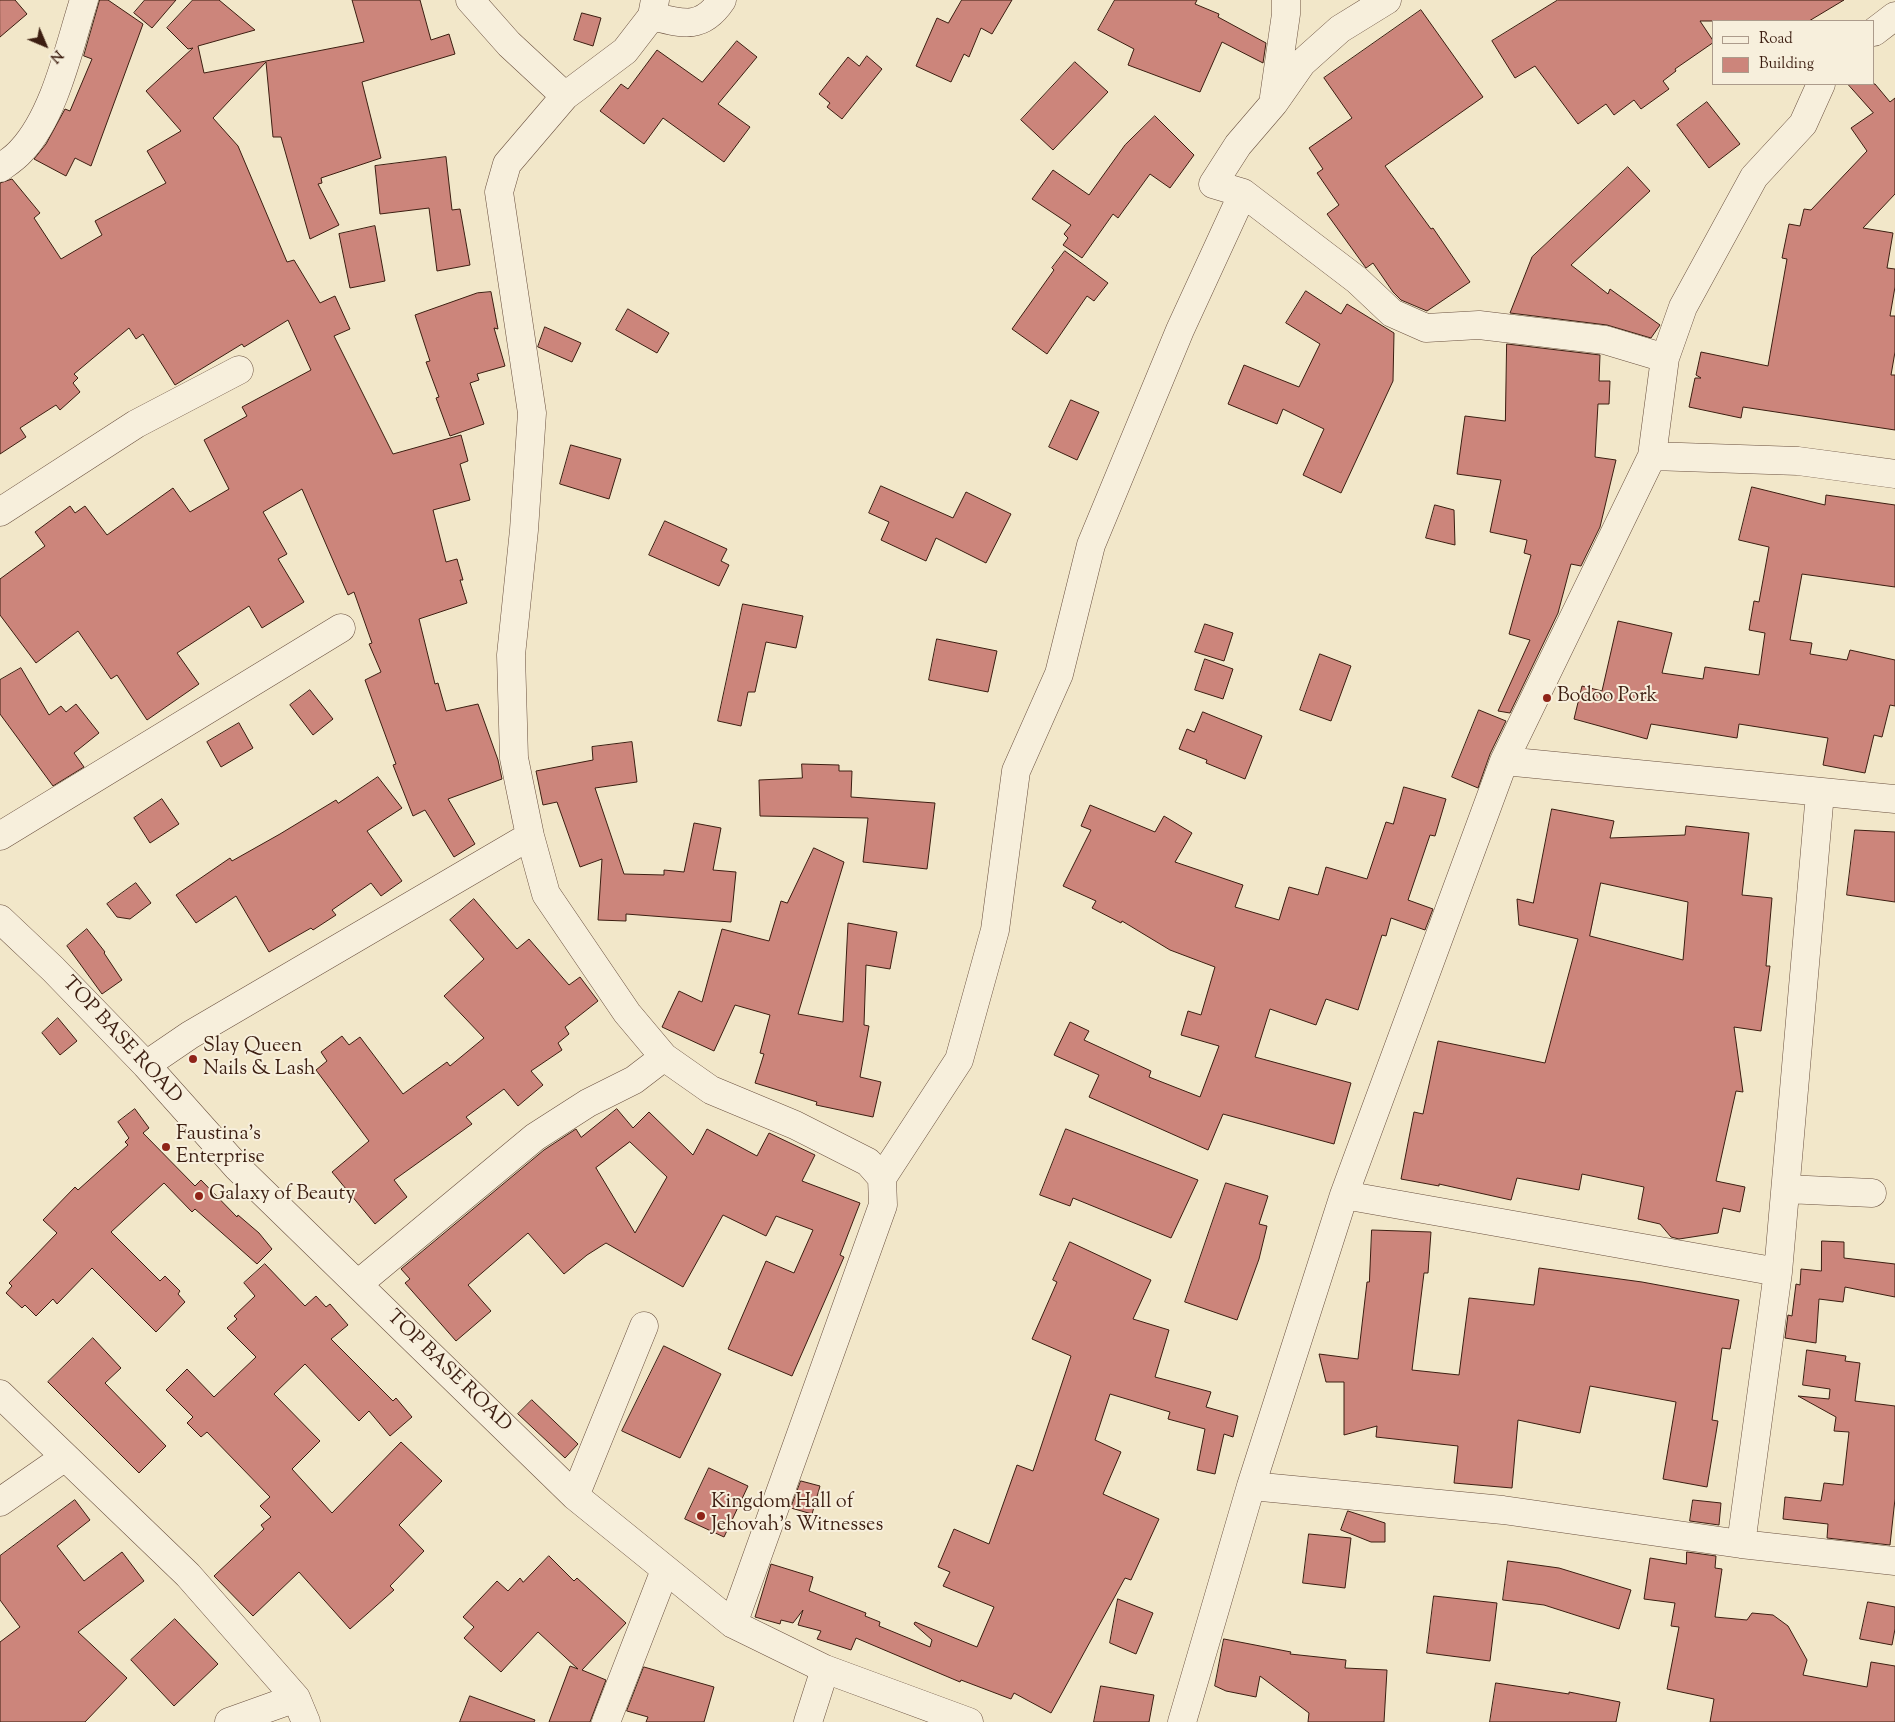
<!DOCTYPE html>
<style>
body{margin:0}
#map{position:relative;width:1895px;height:1722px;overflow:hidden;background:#f2e7c9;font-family:"Sorts Mill Goudy",serif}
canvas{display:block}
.legend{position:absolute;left:1712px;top:20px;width:162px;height:65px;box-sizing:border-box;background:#f7efdc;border:1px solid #ac9b8b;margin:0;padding:6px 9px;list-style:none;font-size:15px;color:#3c1e11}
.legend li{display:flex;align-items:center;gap:10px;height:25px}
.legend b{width:25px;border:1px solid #ac9b8b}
.north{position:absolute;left:20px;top:20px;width:50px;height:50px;-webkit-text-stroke:4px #f7efdc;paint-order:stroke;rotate:135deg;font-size:14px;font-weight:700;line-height:20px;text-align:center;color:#3c1e11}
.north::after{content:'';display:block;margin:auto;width:18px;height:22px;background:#3c1e11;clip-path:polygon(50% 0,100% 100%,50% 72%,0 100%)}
</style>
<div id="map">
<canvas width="1895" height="1722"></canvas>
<ul class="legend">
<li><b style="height:6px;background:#f7efdc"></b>Road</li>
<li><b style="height:14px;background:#cc857b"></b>Building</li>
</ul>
<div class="north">N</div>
</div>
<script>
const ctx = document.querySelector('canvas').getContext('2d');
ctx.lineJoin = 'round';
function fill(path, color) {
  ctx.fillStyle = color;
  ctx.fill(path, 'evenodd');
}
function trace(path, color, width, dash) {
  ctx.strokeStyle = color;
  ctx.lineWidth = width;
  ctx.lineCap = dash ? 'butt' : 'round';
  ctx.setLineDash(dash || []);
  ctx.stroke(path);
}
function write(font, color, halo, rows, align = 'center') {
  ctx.font = font + ' "Sorts Mill Goudy",serif';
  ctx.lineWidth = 4;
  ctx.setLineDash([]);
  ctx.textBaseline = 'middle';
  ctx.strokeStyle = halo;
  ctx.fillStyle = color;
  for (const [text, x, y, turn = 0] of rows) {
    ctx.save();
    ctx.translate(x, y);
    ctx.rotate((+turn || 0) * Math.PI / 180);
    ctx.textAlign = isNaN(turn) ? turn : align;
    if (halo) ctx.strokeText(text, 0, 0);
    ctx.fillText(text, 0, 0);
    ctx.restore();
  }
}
const building = new Path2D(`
 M0,0H15L27,14L0,37Z
 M100,0H108L143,24L91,166L75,158L66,176L34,159L46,144L65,109L70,111L92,59L84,56Z
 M145,0H176L152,28L134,13Z
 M193,0H219L255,30L198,46L204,73L364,42L352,0H420L431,40L449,34L455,54L362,82L381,158L321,178L322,183L318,184L339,225L310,239L281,137H273L266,62L213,118L238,146L287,262L294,260L320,303L335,296L350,329L334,336L393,454L461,435L468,461L460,464L470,500L433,510L446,562L457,559L463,580H460L467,603L419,619L435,684L438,683L446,711L478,704L498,760L502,779L448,799L475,844L454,857L425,810L413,816L393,765L396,764L365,680L381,672L369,644L372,643L354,592L348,595L302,489L263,512L287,554L278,559L304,602L262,628L249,606L177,653L199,684L147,720L117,675L111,679L78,631L36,663L0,615V579L45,546L35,532L70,506L75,513L85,506L107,535L173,488L190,512L229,489L204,440L247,416L242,407L311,370L288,320L244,347L242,344L175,385L143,334L136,339L129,328L74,374L78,378L73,383L80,392L60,410L56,405L20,428L26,437L0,454V183L12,179L40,213L34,218L61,259L102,235L95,221L166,183L147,151L181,131L146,91L193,48L188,49L167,28Z
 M962,0H1012L992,34L981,28L969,57L964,54L951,82L916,66L937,18L948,23Z
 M1115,0H1197L1195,4L1219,14L1218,17L1266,43L1263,63L1222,42L1200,92L1128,65L1134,49L1098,30Z
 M1558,0H1844L1809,21H1700L1714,42L1675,69L1676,71L1663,81L1669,89L1641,109L1634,100L1614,115L1606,104L1578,124L1535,66L1515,78L1492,41Z
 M1421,10L1483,97L1385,166L1431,229L1433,228L1470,282L1427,311L1401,300L1393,292L1373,263L1366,268L1327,214L1339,205L1317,173L1323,169L1309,148L1352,118L1324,78Z
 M582,13L601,18L593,46L574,40Z
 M737,41L757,57L718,104L750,127L724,162L663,118L644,144L600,111L621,84L628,89L657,50L702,82Z
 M867,56L882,69L842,119L827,107L830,103L819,94L848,57L859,66Z
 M1075,62L1108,92L1053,150L1021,120Z
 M1848,84H1875L1890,102L1895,98V194L1863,228L1893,233L1887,268L1895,269V287L1890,316H1895V352L1891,375H1895V430L1743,407L1741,418L1689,407L1695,378H1701L1696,375L1701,352L1768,366L1787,259L1782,258L1789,224L1800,226L1804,209L1811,210L1867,151L1851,128L1873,113Z
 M1707,102L1740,144L1709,168L1677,125Z
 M1155,116L1194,155L1170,188L1150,174L1118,218L1113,214L1082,258L1063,245L1068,238L1064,234L1071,225L1032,199L1053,170L1089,195L1125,145Z
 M446,157L452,210L460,209L470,265L437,271L429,208L380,214L375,166Z
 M1628,167L1650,191L1571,265L1608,294L1610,289L1660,325L1651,338L1607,325L1510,313L1532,257Z
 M375,226L385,281L350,288L339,234Z
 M1065,251L1108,283L1094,301L1087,296L1047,354L1012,329L1054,270L1052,268Z
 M1306,291L1341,314L1347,304L1394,333L1393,381L1341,493L1303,475L1324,429L1283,409L1277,424L1228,404L1244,365L1299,387L1320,344L1286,323Z
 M491,292L498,329L494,328L505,366L477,374L479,380L470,383L484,424L450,436L436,398L439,397L426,362L430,361L415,315L477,293Z
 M628,309L669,333L657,353L616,330Z
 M545,327L581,343L572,362L538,347Z
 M1507,344L1600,355L1599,381H1610L1609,404H1598L1595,457L1616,460L1600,527L1581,566L1571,564L1558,613L1510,713L1498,711L1530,640L1509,634L1531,555L1524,553L1527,540L1490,532L1501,480L1457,474L1465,416L1505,421Z
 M1071,400L1099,412L1077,460L1049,447Z
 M571,445L621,459L609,499L560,484Z
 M881,486L953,518L966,492L1011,514L986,563L936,538L926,561L881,540L889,522L869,513Z
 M1752,487L1825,505L1826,495L1895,505V587L1802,574L1790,640L1812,643L1810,654L1847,660L1850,650L1895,660V706L1890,705L1882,737L1874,735L1865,773L1823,765L1828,738L1739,724L1737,738L1651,724L1647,739L1574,719L1582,686L1602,691L1618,621L1672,633L1662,673L1703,679L1705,667L1759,675L1765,633L1749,630L1754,601L1759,602L1769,547L1739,540Z
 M1435,505L1454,510L1455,545L1426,538Z
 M665,521L727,549L721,561L729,565L719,586L649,555Z
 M743,604L803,616L796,648L766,642L755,692H748L741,726L718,721Z
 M1205,624L1233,633L1224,661L1195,652Z
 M937,639L997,651L988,692L929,680Z
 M1320,654L1351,666L1331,721L1300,710Z
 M1205,659L1233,669L1223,699L1195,690Z
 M21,668L49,715L61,706L66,712L76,704L99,733L74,753L84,767L53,786L0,714V680Z
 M310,690L333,719L313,735L290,705Z
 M1479,710L1506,721L1490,754L1478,788L1452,777Z
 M1203,712L1262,736L1245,779L1206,763L1207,760L1179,749L1187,729L1194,732Z
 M239,723L253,748L221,767L207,742Z
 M632,742L637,782L595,788L624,874L664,875V870L684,872L694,823L721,828L713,870L736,872L731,922L626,914V921L598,920L602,859L580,867L557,802L543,805L536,771L593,760L592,747Z
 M802,764L839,765V771H852L851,797L935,803L927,869L863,862L868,818L760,816L759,780L802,778Z
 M378,777L402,808L367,831L402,881L381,896L371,883L332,910L336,915L313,930L311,928L269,952L236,896L196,923L176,895L230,858L232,861L280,834L336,800L338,803Z
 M1404,787L1446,799L1435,836L1430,835L1408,900L1433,909L1425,930L1391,918L1386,936L1382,935L1358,1010L1326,999L1316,1025L1270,1009L1255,1057L1351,1083L1334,1144L1223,1114L1208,1150L1089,1097L1099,1075L1054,1055L1070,1022L1089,1031L1084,1040L1151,1071L1149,1077L1200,1097L1219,1046L1181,1035L1188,1011L1201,1015L1215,967L1170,950L1122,921L1121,923L1092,908L1096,901L1063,886L1091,830L1081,826L1090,805L1155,832L1164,816L1192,833L1175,862L1243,885L1235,907L1279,920L1289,887L1318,895L1326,867L1367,879L1386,822L1393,824Z
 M162,799L179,824L150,843L134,818Z
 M1552,809L1614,821L1610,838L1685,835L1686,826L1749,833L1742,895L1772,898L1766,966H1770L1761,1031L1734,1027L1743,1092L1736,1091L1716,1181L1745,1187L1740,1212L1723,1208L1718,1233L1679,1239L1671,1237L1660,1224L1638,1219L1644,1187L1582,1174L1579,1190L1517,1178L1511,1200L1439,1184V1186L1401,1179L1414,1112L1423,1114L1438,1041L1545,1063L1578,939L1519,925L1517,899L1533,903ZM1601,883L1688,902L1683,960L1590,936Z
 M1855,830L1895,832V902L1847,895Z
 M814,848L844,862L798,1014L843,1022L848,923L897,932L890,969L866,965L864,1025L869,1026L860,1077L881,1082L873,1117L816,1105L817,1102L755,1083L764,1054L760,1053L770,1015L735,1005L714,1051L662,1027L679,991L702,1002L722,929L769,941L781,901L787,903Z
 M136,883L151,903L130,919L117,917L107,904Z
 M474,899L517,949L529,939L569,985L580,977L598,1001L565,1027L569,1034L558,1043L562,1050L531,1071L543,1085L518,1106L504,1089L466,1117L472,1124L394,1180L407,1197L375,1224L332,1172L369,1141L316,1070L327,1061L321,1052L342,1036L349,1045L360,1037L403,1094L447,1062L450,1066L484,1038L444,996L484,959L450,920Z
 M87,929L105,952L104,953L122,980L102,994L67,946Z
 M58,1018L77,1041L60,1055L42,1033Z
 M135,1109L149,1128L143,1133L195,1186L201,1180L237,1217L238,1215L259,1233L272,1249L257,1264L195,1209L192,1212L164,1183L111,1232L160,1281L165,1276L180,1291L178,1294L185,1302L156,1332L92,1268L57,1304L53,1299L36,1316L25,1305L22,1308L6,1293L12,1286L9,1283L57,1233L43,1220L75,1187L78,1190L128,1145L125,1142L129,1138L118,1122Z
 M617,1109L633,1128L649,1112L693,1155L707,1129L757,1156L769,1133L815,1155L802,1181L860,1203L840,1255L844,1257L792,1376L728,1349L766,1261L794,1273L813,1230L776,1216L766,1236L723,1215L683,1287L606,1243L587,1255L564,1274L528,1233L468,1285L491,1311L456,1341L405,1283L410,1279L401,1269L544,1150L576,1129L581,1137ZM630,1142L667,1177L635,1233L596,1168Z
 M1066,1129L1198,1180L1171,1238L1073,1198L1070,1206L1040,1195Z
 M1226,1183L1268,1196L1259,1224L1267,1226L1259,1259L1237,1320L1185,1302Z
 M1372,1230L1431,1232L1428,1273H1424L1412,1370L1459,1375L1469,1298L1534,1305L1539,1268L1642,1282L1739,1300L1730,1349L1722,1348L1712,1420L1718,1421L1707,1487L1663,1479L1676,1402L1590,1386L1580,1433L1518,1420L1512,1488L1454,1483L1458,1446L1376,1437L1377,1426L1344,1435V1382H1326L1319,1354L1358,1359L1367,1282H1369Z
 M1822,1241L1844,1242V1258L1895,1264V1297L1845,1287L1843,1302L1819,1299L1816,1343L1785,1338L1788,1315L1792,1316L1796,1284L1800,1285L1801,1269L1821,1271Z
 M1070,1242L1151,1280L1133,1319L1169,1330L1155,1377L1211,1392L1206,1407L1238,1416L1233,1437L1224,1434L1215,1474L1197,1470L1205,1429L1168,1419L1170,1412L1110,1394L1095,1440L1121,1452L1103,1494L1159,1519L1131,1580L1125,1578L1051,1713L1014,1693L1011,1699L961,1680L960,1682L856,1638L851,1650L817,1639L821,1631L798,1625L803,1610L793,1623L781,1620L780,1624L755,1617L771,1564L813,1577L809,1591L866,1613L865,1616L880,1622L879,1626L930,1647L932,1640L914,1624L915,1622L977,1647L994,1607L943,1586L950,1572L938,1567L954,1529L989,1544L1017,1465L1033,1471L1071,1356L1032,1339L1057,1282L1053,1280Z
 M265,1264L305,1306L316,1296L326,1307L330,1304L348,1325L331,1339L393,1401L396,1398L412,1417L390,1436L369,1411L359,1421L305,1364L274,1394L320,1441L292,1469L332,1513L401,1442L442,1481L399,1525L424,1551L390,1586L394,1590L350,1629L299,1572L253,1616L214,1576L264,1529L261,1525L271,1517L260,1506L270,1497L207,1432L201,1437L187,1423L193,1417L166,1390L187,1369L214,1397L256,1357L227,1328L237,1319L234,1316L255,1296L244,1283Z
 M93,1338L121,1368L105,1383L166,1446L139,1473L48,1382Z
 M664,1346L721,1374L680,1458L622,1431Z
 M1807,1350L1846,1356L1845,1361L1860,1363L1855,1401L1895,1406V1499L1890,1545L1827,1538L1828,1524L1783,1519L1785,1497L1821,1501L1824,1483L1843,1485L1849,1432L1834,1431L1836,1417L1798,1396L1829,1399L1830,1389L1803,1385Z
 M532,1400L578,1444L565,1458L518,1414Z
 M709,1468L748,1486L724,1537L685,1519Z
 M801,1481L820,1486L812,1514L791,1508Z
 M75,1500L90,1520L57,1546L84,1581L122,1552L144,1581L78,1632L127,1678L85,1722H0V1642L20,1627L0,1600V1556Z
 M1693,1500L1721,1503L1719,1525L1690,1521Z
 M1348,1511L1385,1523V1542H1371L1341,1530Z
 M1309,1534L1351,1538L1345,1588L1303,1583Z
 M1687,1552L1716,1556L1715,1568L1722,1569L1715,1617L1747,1620L1752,1613L1773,1615L1788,1626L1807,1660L1803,1675L1867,1687L1871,1662L1895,1666V1722H1710L1714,1699L1667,1689L1679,1627L1671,1626L1675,1603L1644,1599L1650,1558L1686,1564Z
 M549,1556L574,1581L577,1578L626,1623L582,1670L606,1680L590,1722H549L570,1666L578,1669L538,1632L501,1672L464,1638L474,1627L463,1617L497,1581L508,1591L520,1578L523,1582Z
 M1508,1561L1559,1568L1631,1590L1619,1629L1544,1605L1503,1600Z
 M1434,1596L1497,1603L1490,1661L1427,1653Z
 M1118,1599L1153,1613L1136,1654L1110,1643Z
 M1868,1602L1895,1607V1629L1892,1645L1860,1639Z
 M175,1619L218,1664L174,1706L131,1660Z
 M1224,1639L1291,1652L1290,1654L1346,1660L1345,1668L1387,1670L1384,1722H1308L1309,1713L1260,1676L1256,1697L1226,1691L1215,1686Z
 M644,1667L714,1687L704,1722H646L648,1717L627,1711Z
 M1496,1683L1569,1694V1692L1620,1702L1616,1722H1490Z
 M1101,1686L1154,1695L1149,1722H1094Z
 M470,1696L535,1720L534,1722H460Z`);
const minor = new Path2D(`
 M470,0L509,44L565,96
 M655,0L652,16L625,51L565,96L507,164L499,192L532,413L524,530L511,655L514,758L530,836L546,894L627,1013L664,1057L711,1090L795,1125L868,1162L882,1178
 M1387,0L1340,29L1302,63L1274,103L1238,145L1213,184L1243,193L1357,280L1392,313L1426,328L1479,325L1605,340L1665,358
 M652,16C683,24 702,30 722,0
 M1874,32L1895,16
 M1274,97L1286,14V0
 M0,168C7,163 15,158 21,151C55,115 69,47 84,0
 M1652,456L1798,461L1895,474
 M0,512L136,424L239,370
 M1504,761L1895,799
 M0,836L341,628
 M0,919L53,969L146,1065L237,1167L575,1496L733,1624L825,1669L969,1722
 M146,1065L190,1035L530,836
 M1786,1189L1872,1193
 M1344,1195L1778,1272
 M358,1284L535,1137L588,1103L634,1080L664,1057
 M0,1394L188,1575L296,1698L306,1722
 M1251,1486L1503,1510L1741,1544L1895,1561
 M575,1496L644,1326
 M0,1502L65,1457
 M1741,1544L1778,1272L1820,793
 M733,1624L883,1205L882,1178L959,1060L995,930L1016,771L1059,674L1091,545L1180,330L1243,193
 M229,1722L296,1698
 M606,1722L665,1570
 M808,1722L825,1669
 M1182,1722L1251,1486L1344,1195L1504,761L1652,456L1665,358L1683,307L1754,177L1803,124L1821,84`);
const markers = [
 [1547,698,5,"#8f2418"],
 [193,1059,5,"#8f2418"],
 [166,1147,5,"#8f2418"],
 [199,1196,5,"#8f2418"],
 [701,1516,5,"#8f2418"]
];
const poiNames = [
 ["Bodoo Pork",1557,698],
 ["Slay Queen",203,1048],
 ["Nails & Lash",203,1071],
 ["Faustina's",176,1136],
 ["Enterprise",176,1159],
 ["Galaxy of Beauty",209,1196],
 ["Kingdom Hall of",711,1504],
 ["Jehovah's Witnesses",711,1527]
];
const streetNames = [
 ["TOP BASE ROAD",121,1041,47],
 ["TOP BASE ROAD",448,1372,44]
];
fill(building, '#cc857b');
trace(building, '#3c1e11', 1);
trace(minor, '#6a503f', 29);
trace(minor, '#f7efdc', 28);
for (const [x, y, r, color] of markers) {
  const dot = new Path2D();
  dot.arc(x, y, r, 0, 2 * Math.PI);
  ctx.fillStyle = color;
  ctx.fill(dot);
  trace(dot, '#f7efdc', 2);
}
write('20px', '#3c1e11', '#f7efdc', poiNames, 'left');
write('20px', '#3c1e11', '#f7efdc', streetNames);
</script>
